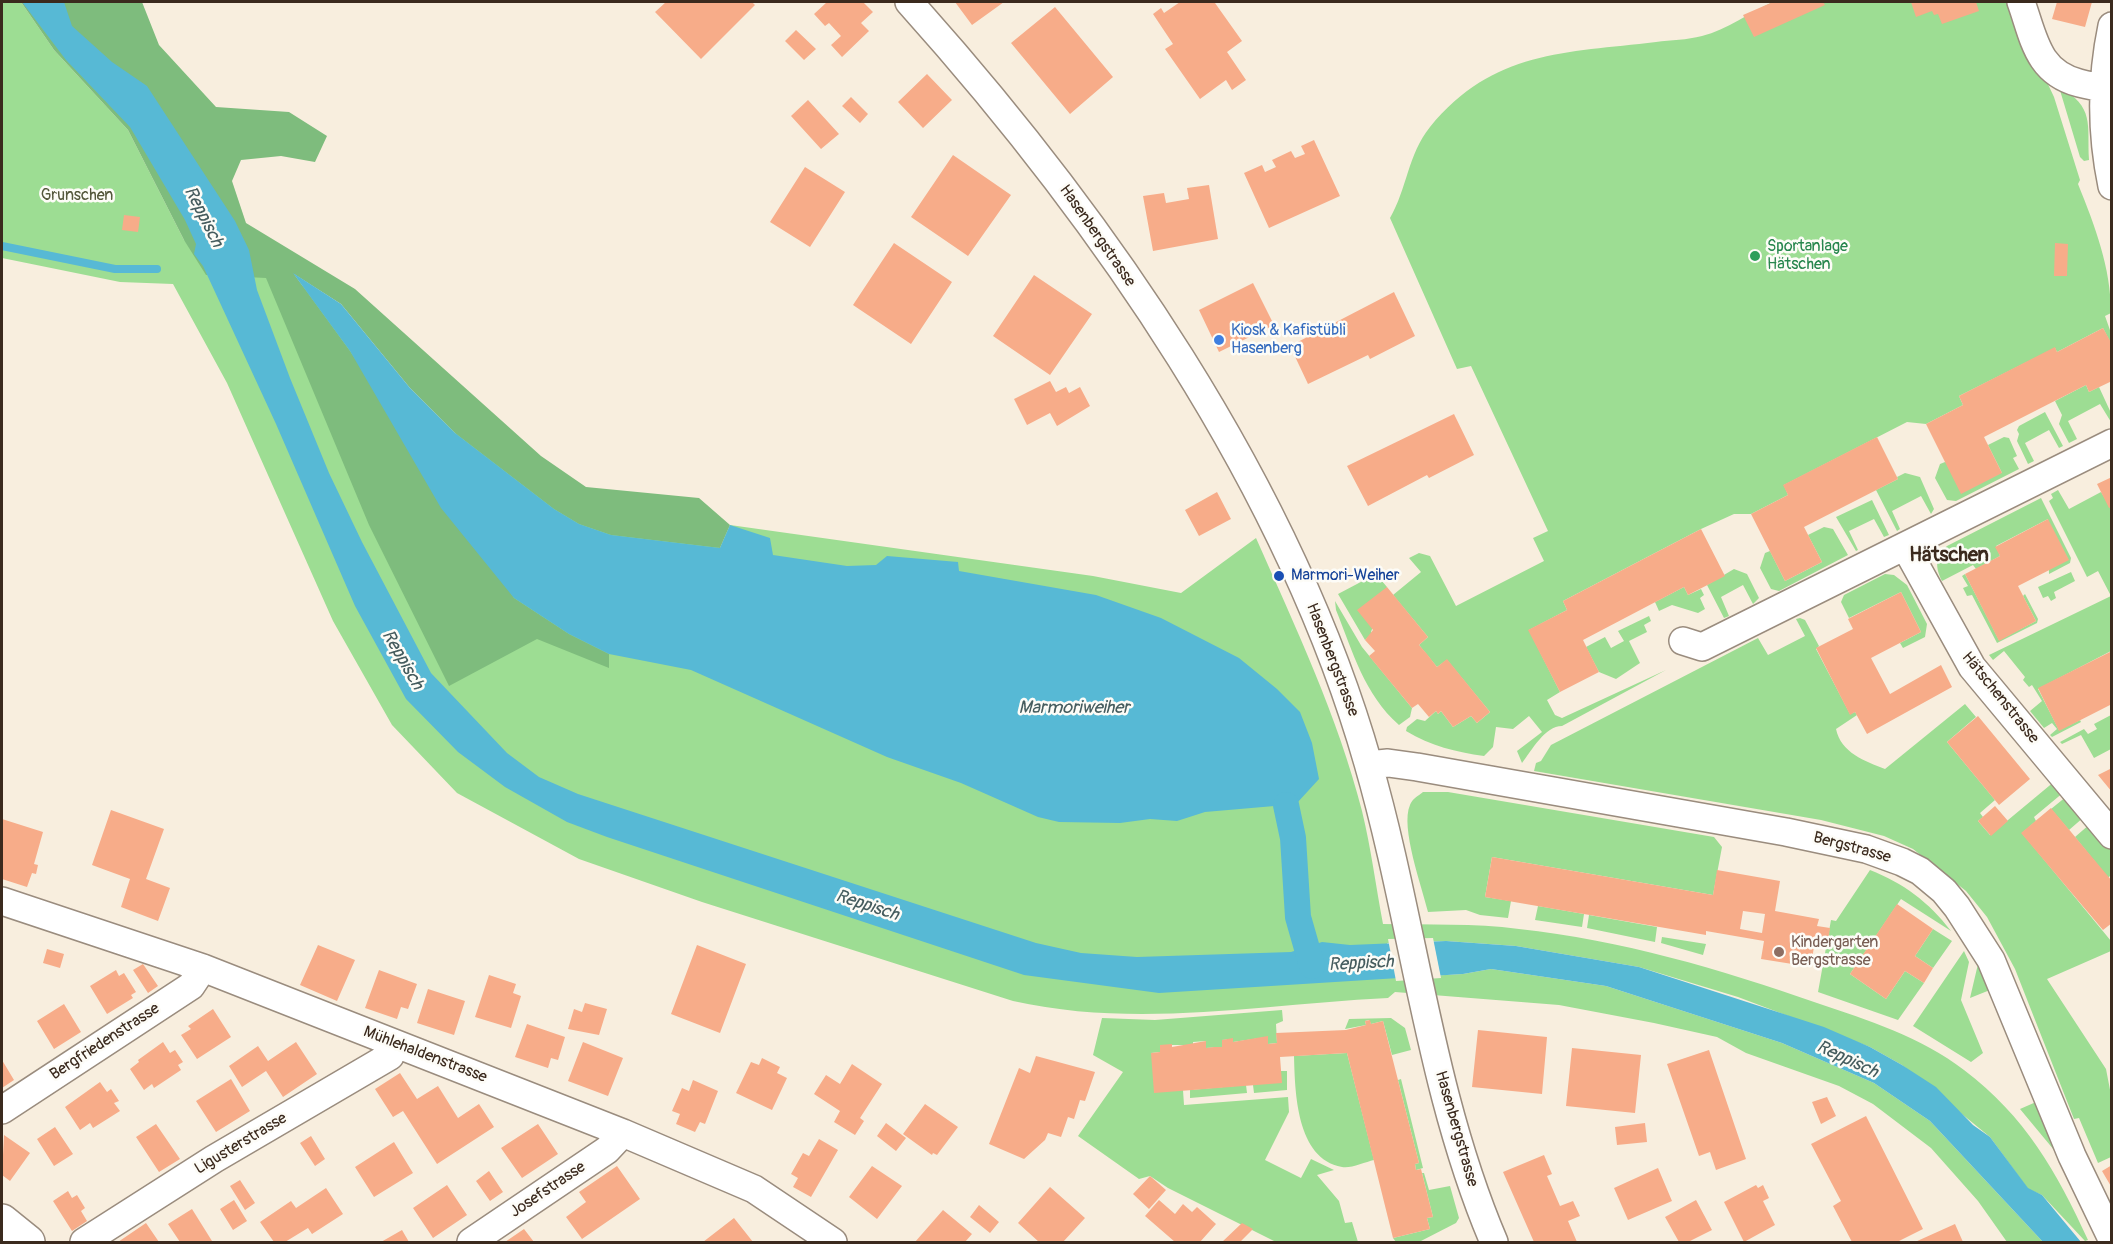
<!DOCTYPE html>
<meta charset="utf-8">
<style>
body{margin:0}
#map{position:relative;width:2113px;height:1244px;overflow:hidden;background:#f8eede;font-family:Pangolin,sans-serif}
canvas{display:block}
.frame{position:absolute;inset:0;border:3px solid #3b2a1e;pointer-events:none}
</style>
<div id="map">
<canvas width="2113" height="1244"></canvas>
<div class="frame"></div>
</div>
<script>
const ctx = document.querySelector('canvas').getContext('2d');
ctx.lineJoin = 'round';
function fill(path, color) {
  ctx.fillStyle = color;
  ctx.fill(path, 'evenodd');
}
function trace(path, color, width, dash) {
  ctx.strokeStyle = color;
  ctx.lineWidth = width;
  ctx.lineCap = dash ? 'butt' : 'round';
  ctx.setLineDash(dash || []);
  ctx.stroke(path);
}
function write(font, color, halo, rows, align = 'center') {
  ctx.font = font + ' Pangolin,sans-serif';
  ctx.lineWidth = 5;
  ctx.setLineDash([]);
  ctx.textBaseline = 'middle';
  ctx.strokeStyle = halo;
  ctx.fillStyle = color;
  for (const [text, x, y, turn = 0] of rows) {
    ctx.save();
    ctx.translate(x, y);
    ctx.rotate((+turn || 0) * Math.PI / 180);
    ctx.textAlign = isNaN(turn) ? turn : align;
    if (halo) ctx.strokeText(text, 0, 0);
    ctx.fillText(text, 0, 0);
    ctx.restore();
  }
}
const green = new Path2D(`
 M2,2H21L54,50L128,130L184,240L281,265L455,433L720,548L730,525L1093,576L1181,593L1256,538C1295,626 1338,717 1362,811C1371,848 1376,887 1383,924C1428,925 1474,923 1519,929C1621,940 1720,969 1817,1003C1868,1020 1921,1037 1964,1070C2025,1116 2057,1172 2088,1240L2085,1241L2042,1195L2028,1189L1990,1137L1902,1065L1870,1047L1738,997L1639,967L1516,946L1446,941L1387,943L1393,978L1463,974L1491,969L1606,986L1782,1043L1874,1083L1930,1121L2043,1242H2007L1978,1201L1931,1148L1873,1104L1839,1086L1746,1053L1717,1037L1654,1023L1559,1005L1395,992L1388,998C1262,1004 1138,1029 1013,1001L702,902L579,859L457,793L392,725L333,621L227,383L173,284L120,282L2,258Z
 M1773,2H2009L2054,97L2080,180L2078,184C2095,226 2111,268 2111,313L2105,316L2111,333V344L2103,328L2057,352L2055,348L1959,396L1963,405L1926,424L1907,422L1784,485L1788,495L1751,514H1734L1701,529L1563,601L1567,610L1529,630L1560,692L1547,700L1555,715L1562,718L1666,670L1562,726C1545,726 1532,750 1522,763L1517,751L1542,732L1529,716L1513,729L1496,727L1493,747L1484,756C1456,752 1431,746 1406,731L1407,727L1417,719L1425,721L1436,711L1438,714L1441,711L1453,727L1471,716L1477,723L1490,712L1447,660L1437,667L1419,645L1428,637L1393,595L1421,572L1409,558L1419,553L1430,556L1456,606L1544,561L1533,538L1548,531L1471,366L1457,369L1390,218C1407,189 1408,154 1430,127C1493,50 1565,53 1656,42C1671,40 1687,40 1702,36C1727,30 1750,12 1773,2Z
 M2059,87C2095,107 2087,124 2089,160L2084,161L2080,157Z
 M2086,385L2089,392L2099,387L2111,413V422L2100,404L2068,421L2077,439L2069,443L2059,424L2062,415L2055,401Z
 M2045,412L2063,446L2059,448L2049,430L2025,443L2034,461L2028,464L2017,441L2019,434L2017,430L2019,426Z
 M2004,437L2009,438L2017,456L2013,458L2019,469L1956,501L1947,500L1935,478L1940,464L1945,462L2002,473L1988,445Z
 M1905,473L1920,477L1934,509L1931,514L1921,496L1892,511L1900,529L1897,531L1876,490L1898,479L1897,477Z
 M2058,490L2069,509L2101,492L2111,507V651L2038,689L2059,730L2080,720L2081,722L2052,737L2050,735L2057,729L2052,723L2044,728L2030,711L2042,701L2032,685L2029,687L2023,680L2025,677L2004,651L1993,660L1989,655L2111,596L2098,571L2087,577L2049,501L2053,498L2051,494Z
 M2041,498L2071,558L2070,563L2049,574L2048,519L1996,546L2000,556L1976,569L1973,565L1942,581C1935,567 1935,557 1947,546Z
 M1872,500L1889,535L1884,537L1874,519L1849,531L1858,550L1856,551L1836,517Z
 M1824,527L1833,529L1848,555L1779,591L1771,589L1760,568L1765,553L1770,551L1785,581L1822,562L1808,535Z
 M1734,569L1747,574L1759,598L1753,604L1743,585L1721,597L1729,616L1724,618L1707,585Z
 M2071,572L2075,581L2054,592L2056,598L2051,601L2048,596L2043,598L2038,587Z
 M1376,574L1387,587L1371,632L1372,634L1365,640L1338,594Z
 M1885,574L1894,575L1907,585L1927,624L1925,637L1903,648L1900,643L1921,632L1901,592L1849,618L1841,602L1844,595Z
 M1965,574L1999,640L2036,621L2023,596L2025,594L2038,619L2037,623L1997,643L1972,595L1967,596L1963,588L1968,586L1962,576Z
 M1684,587L1688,595L1701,589L1704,595L1700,598L1705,609L1698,613L1672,605L1659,611L1655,602Z
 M1335,601L1362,647L1412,708L1410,717L1399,725C1364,694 1353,652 1336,610Z
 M1649,616L1651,621L1644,625L1647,632L1629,641L1640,663L1616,679L1599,672L1586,647L1605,637L1611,648L1624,641L1618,631Z
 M1800,618L1805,620L1819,646L1816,649L1850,714L1855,712L1857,715L1836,729C1841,753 1865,761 1885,769L1965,704L1976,717L1947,742L1995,800L1980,813L1983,817L1978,821L1990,835L2055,781L2064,792L2034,817L2036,821L2022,833L2111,941V951L2047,979L2106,1069L2111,1095V1157L2098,1163L2079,1118L2074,1119L2015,969L1987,917L1966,891L1913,849L1884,836L1821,820L1534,771L1536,763L1541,761L1551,745L1758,638L1768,655L1805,636L1796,619Z
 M2111,715V749L2094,758L2081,735L2062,744L2060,742L2084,729L2088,734L2097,729L2094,724Z
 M1423,792H1448L1714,837L1722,847L1713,895L1492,857L1485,897L1511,901L1508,918L1480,915L1466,910L1428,912C1422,887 1400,827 1410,805C1412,799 1418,796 1423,792Z
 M2067,796L2084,817L2069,830L2051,809Z
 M2090,824L2111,849V875L2108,878L2075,837Z
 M1870,870C1903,883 1929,902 1951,931L1901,899L1850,974L1886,999L1905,971L1924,983L1898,1020L1818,992L1831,920L1836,921Z
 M1538,906L1584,914L1582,927L1535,920Z
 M1589,915L1657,927L1655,942L1587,928Z
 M1933,929L1952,941L1933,968L1915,956Z
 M1662,937L1706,944L1703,955L1661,943Z
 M1964,951L1969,962L1961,1000L1983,1053L1971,1062L1913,1026Z
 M1978,964L1990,990L1970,998Z
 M1282,1010L1283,1021L1276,1024L1277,1043L1268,1044L1267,1037L1233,1042V1039L1222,1040V1047L1206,1048V1041L1193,1042V1045H1160V1052L1151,1053L1183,1090L1184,1105L1288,1097L1289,1112L1265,1160L1301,1178L1311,1159L1334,1170L1317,1175L1339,1201L1345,1223L1352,1222L1358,1242H1276L1168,1188L1150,1176L1139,1179L1078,1136L1123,1072L1093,1055L1102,1018L1155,1020Z
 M1391,1018L1405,1028L1411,1050L1392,1055L1383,1021L1371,1024L1369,1020L1365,1021L1366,1025L1345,1029L1349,1019Z
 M1347,1053L1374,1160C1365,1162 1350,1169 1342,1167C1296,1159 1295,1091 1294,1056Z
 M1281,1071H1287V1090L1254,1093L1253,1085Z
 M1401,1079L1423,1168L1416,1170L1415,1164L1419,1163L1418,1159L1398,1080Z
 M1246,1085L1247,1093L1190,1098V1090Z
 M2036,1102L2056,1150H2054L2020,1109Z
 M1422,1173H1424L1429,1190L1450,1186L1459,1218L1456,1223L1419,1242H1396L1393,1238L1430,1229L1427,1218L1433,1217Z`);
const forest = new Path2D(`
 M21,2H142L159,45L216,107L289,112L327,136L315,162L281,156L241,160L232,181L246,223L355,289L541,456L586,487L699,498L730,525L720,548L611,535L579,524L554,509L455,433L410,388L341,304L294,274L350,351L514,598L569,634L609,654V668L537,639L449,686L369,525L266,278L206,275L184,240L128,130L54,50Z`);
const water = new Path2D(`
 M22,2H64L72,26L112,62L147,86L235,221L249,250L257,290L290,378L329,473L362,542L431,673L507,753L539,777L578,794L1036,943L1081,953L1137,957L1291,952L1322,942L1350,945L1446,941L1516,946L1639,967L1824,1027L1870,1047L1902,1065L1936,1087L1973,1125L1990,1137L2028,1188L2042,1195L2081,1242H2043L1930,1121L1874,1083L1782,1043L1606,986L1491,969L1463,974L1159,993L1024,975L607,837L567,822L505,787L458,752L406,699L355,606L276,424L203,266L194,254L196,244L185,220L130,127L66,60Z
 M293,273L341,304L410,388L455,433L554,509L579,524L611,535L720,548L730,525L770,538L773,555L847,566L876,565L887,556L958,562L959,571L1096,595L1161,618L1239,658L1277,689L1300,712L1312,743L1319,779L1297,803L1286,805L1205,812L1177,821L1150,819L1120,823L1059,822L1038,817L961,783L887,757L691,670L609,654L569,634L514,598L441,508L350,351Z`);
const pier = new Path2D(`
 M1433,938L1441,978L1396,981L1388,939Z`);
const stream = new Path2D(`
 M2,246L115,269H157`);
const canal = new Path2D(`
 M1286,805L1293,838L1298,917L1312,966`);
const building = new Path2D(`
 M666,2H752L755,5L701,59L655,12Z
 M827,2H863L873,12L861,23L869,31L842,57L831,45L841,36L829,23L825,26L814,14Z
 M955,2H1004L972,25Z
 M1180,2H1218L1215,3L1242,41L1227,52L1246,80L1232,90L1226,80L1200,99L1165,49L1173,44L1153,14L1161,8L1164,13Z
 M1773,2H1823L1825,5L1754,37L1743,15Z
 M1911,2H1976L1979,11L1942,24L1938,14L1934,15L1932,11L1916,17Z
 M2057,2H2092L2085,27L2052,19Z
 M1055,7L1113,77L1070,114L1011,43Z
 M796,30L816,49L804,60L785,41Z
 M927,74L952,100L923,128L898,102Z
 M851,97L868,114L860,123L842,106Z
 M808,100L839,134L821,149L791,116Z
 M1314,140L1340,196L1269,228L1244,173L1262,165L1265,172L1276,167L1272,160L1291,151L1295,158L1305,154L1301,146Z
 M953,155L1011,195L968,256L911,217Z
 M805,167L845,192L810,247L770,222Z
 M1209,185L1218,239L1153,251L1143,196L1164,193L1166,203L1189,199L1187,188Z
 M124,215L140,217L138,232L122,230Z
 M894,243L952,282L911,344L853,305Z
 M2055,243L2068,244L2067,276H2054Z
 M1034,275L1092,314L1050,375L993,336Z
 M1253,283L1274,325L1219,352L1199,310Z
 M1394,292L1415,336L1370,359L1368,355L1308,384L1290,346Z
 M2103,328L2112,344V381L2089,392L2086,385L1984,437L2002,473L1961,494L1926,424L1963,405L1959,396L2055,347L2057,352Z
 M1050,381L1056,392L1066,387L1069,393L1080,387L1090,406L1057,426L1050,413L1027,425L1014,399Z
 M1454,414L1474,455L1429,478L1427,475L1368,506L1347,466Z
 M1877,437L1898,479L1804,527L1822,562L1785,581L1751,514L1788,495L1783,485Z
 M2112,477V507L2109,508L2097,484Z
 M1217,492L1231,519L1199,536L1185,510Z
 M2048,519L2069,560L2018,586L2036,621L1999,641L1965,574L2000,556L1995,547Z
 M1701,529L1725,576L1688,595L1684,587L1583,640L1599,672L1560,692L1528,630L1567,610L1563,601Z
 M1387,587L1428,637L1419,645L1427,654L1437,667L1447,659L1490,712L1477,723L1471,716L1453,727L1441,711L1438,714L1436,711L1429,717L1418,704L1412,708L1369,656L1375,651L1365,640L1373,630L1357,610Z
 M1901,592L1921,632L1871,658L1890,694L1941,665L1952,687L1867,734L1855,712L1850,715L1816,648L1853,629L1848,619Z
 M2112,651V704L2059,731L2038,688Z
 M1978,716L2030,779L1999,805L1947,742Z
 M2112,768V792L2098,775Z
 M1995,806L2008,821L1991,836L1978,821Z
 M2051,808L2112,881V923L2103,930L2021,833Z
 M111,810L164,829L146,879L170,888L158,921L121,907L130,879L92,865Z
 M2,819L43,832L34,864L38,865L36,874L32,873L27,887L2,879Z
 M1492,857L1713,895L1717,870L1780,881L1775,911L1819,919L1817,926L1830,928L1828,941L1815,939L1811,967L1761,959L1764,941L1706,931V935L1485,897ZM1743,911L1765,914L1762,933L1740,929Z
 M1897,904L1933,929L1915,956L1933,968L1924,983L1905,971L1886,999L1850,974Z
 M318,945L355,960L337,1001L300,985Z
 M697,945L746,964L720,1033L671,1014Z
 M47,949L64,954L60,968L43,963Z
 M143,964L158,986L148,993L133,970Z
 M116,970L119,976L124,973L136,992L131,995L133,998L107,1014L90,986Z
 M379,970L417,984L408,1009L401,1007L397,1019L365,1008Z
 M489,975L516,984L513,993L521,996L511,1028L475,1017Z
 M428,989L465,1001L454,1035L417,1023Z
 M585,1003L607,1009L599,1035L568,1029L574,1009L582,1012Z
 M64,1004L81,1032L54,1049L37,1021Z
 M213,1009L231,1037L197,1059L181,1035L191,1029L188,1026Z
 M1370,1020L1371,1024L1383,1021L1418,1159L1419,1163L1415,1164L1416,1170L1421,1169L1433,1217L1427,1218L1430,1229L1393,1238L1347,1053L1280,1057L1282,1083L1154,1093L1151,1053L1160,1052V1045L1172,1044V1047L1206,1041V1048L1214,1047H1222V1040L1233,1038V1042L1268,1036V1044L1277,1043L1276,1033L1346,1030L1366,1025L1365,1021Z
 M527,1024L565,1037L558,1060L551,1058L548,1068L515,1057Z
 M1478,1030L1547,1037L1542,1094L1472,1087Z
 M163,1042L170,1053L175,1050L183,1062L178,1065L181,1070L154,1088L152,1084L144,1090L130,1069L139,1062L138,1060Z
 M296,1042L317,1074L283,1097L266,1071L242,1087L229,1066L258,1046L268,1061Z
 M583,1042L623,1058L608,1096L568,1081Z
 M1572,1048L1641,1055L1635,1113L1566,1106Z
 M1709,1050L1746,1159L1716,1170L1710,1152L1699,1156L1667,1064Z
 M1036,1056L1095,1072L1085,1101L1080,1100L1074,1119L1068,1117L1061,1137L1048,1133L1045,1140L1024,1159L989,1144L1019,1068L1030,1073Z
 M762,1058L780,1067L777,1073L787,1078L772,1110L736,1093L751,1062L759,1065Z
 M2,1060L14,1080L2,1088Z
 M852,1064L882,1084L860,1118L864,1121L855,1135L834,1122L840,1111L814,1094L826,1075L840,1084Z
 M400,1073L417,1099L438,1086L458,1118L479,1104L494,1127L437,1164L403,1111L393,1117L375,1089Z
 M231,1079L250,1111L216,1132L196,1101Z
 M693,1080L718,1091L705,1124L700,1122L695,1132L676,1124L680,1114L672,1111L682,1088L689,1091Z
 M100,1082L107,1092L111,1089L119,1101L114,1103L120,1111L93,1128L90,1123L80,1130L65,1107Z
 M1827,1097L1836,1116L1821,1124L1812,1102Z
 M925,1104L958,1127L937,1155L933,1153L932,1155L903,1134Z
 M1866,1116L1923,1229L1897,1242H1852L1833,1206L1841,1201L1811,1144Z
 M886,1123L906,1138L896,1151L877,1136Z
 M1645,1123L1647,1142L1617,1145L1615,1127Z
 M156,1124L180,1159L159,1172L136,1137Z
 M538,1124L558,1154L522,1178L501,1148Z
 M55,1127L73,1154L54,1166L37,1139Z
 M4,1135L30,1153L10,1181L2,1175Z
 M311,1136L325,1159L315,1166L300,1143Z
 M819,1139L838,1150L811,1197L793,1187L798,1178L791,1174L803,1153L809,1156Z
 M394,1142L413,1173L374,1197L355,1167Z
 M1544,1155L1552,1174L1547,1176L1560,1206L1573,1201L1580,1216L1568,1221L1577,1242H1534L1503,1172Z
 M2112,1165V1188L2102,1171Z
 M617,1166L640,1199L582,1239L566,1217L586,1202L579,1192Z
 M872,1166L902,1186L877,1219L849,1197Z
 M1658,1168L1672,1201L1628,1220L1614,1188Z
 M489,1171L503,1192L490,1201L476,1181Z
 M1150,1176L1166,1190L1149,1209L1133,1194Z
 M240,1180L255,1203L245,1210L230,1186Z
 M447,1185L467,1215L433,1238L413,1208Z
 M1756,1185L1758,1188L1763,1185L1769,1198L1763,1201L1775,1225L1744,1242L1724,1202Z
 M1050,1187L1085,1218L1063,1242H1039L1018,1223Z
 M326,1188L343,1214L312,1234L308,1228L285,1242H274L260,1222L291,1201L296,1208Z
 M68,1191L72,1198L77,1195L85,1208L81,1211L87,1221L72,1231L53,1201Z
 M234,1200L247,1221L233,1230L220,1209Z
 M1159,1200L1175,1214L1183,1204L1192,1212L1197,1207L1216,1224L1200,1242H1175L1145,1216Z
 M1696,1200L1712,1230L1688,1242H1679L1665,1217Z
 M979,1205L999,1222L990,1233L970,1217Z
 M192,1209L212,1241L209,1242H180L168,1224Z
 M943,1210L972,1234L965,1242H915Z
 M734,1218L753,1242H703Z
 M146,1223L159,1242H118Z
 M1242,1223L1253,1229L1240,1242H1222Z
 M1955,1224L1963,1242H1915Z
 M524,1229L534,1242H505Z
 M402,1230L409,1242H381Z`);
const minor = new Path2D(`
 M909,2C1101,216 1288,483 1368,763C1414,922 1429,1090 1494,1242
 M2021,2C2034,38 2037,72 2079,83C2090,86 2101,88 2112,86
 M2112,26C2101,79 2101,133 2112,186
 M1906,548L1972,667L2112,835
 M1683,641L1702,647L2112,443
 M1369,765L1388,763L1417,767L1786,832L1866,849L1902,862L1920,871L1944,891L1957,907L1991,960L2072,1156L2112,1239
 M2,901L203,968L623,1133L754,1189L833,1242
 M2,1110L191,986L203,968
 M84,1242L214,1159L390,1056L394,1044
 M471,1242L607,1150L623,1133`);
const major = new Path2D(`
 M2,1221L28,1242`);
const markers = [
 [1755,256,6,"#2e9e5b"],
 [1219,340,6,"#3f7fe0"],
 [1279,576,6,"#1a4fb4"],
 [1779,952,6,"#8d6e63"]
];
const parkNames = [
 ["Grunschen",77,196]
];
const streetNames = [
 ["Hasenbergstrasse",1097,236,55],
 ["Hasenbergstrasse",1332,660,69],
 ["Hätschenstrasse",2000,698,51],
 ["Bergstrasse",1852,848,15],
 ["Bergfriedenstrasse",105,1042,-33],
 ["Mühlehaldenstrasse",425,1055,21],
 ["Hasenbergstrasse",1456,1129,74],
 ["Ligusterstrasse",241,1144,-31],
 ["Josefstrasse",548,1190,-34]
];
const leisureNames = [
 ["Sportanlage",1767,247],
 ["Hätschen",1767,265]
];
const shopNames = [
 ["Kiosk & Kafistübli",1231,331],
 ["Hasenberg",1231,349]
];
const transitNames = [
 ["Marmori-Weiher",1291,576]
];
const educationNames = [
 ["Kindergarten",1791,943],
 ["Bergstrasse",1791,961]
];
const waterNames = [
 ["Reppisch",203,217,63],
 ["Reppisch",402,660,60],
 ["Marmoriweiher",1074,708],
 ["Reppisch",867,906,18],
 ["Reppisch",1361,964,-3],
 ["Reppisch",1847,1060,25]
];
const quarterNames = [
 ["Hätschen",1949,556]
];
fill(green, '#9ddd93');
fill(forest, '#7ebc7d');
fill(water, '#57b9d5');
fill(pier, '#f8eede');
trace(stream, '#57b9d5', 8);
trace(canal, '#57b9d5', 26);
fill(building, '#f7ac89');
trace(minor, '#9a8c7e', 30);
trace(major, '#9a8c7e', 36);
trace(minor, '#fff', 27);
trace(major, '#fff', 33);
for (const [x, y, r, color] of markers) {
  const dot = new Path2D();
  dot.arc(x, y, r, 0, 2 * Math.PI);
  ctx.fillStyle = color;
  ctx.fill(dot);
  trace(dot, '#fdfcf7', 2);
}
write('16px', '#54573b', '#fdfcf7', parkNames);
write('16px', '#3b2a1e', '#fdfcf7', streetNames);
write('16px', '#27864d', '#fdfcf7', leisureNames, 'left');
write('16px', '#366cbe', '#fdfcf7', shopNames, 'left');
write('16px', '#164399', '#fdfcf7', transitNames, 'left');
write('16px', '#785e54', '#fdfcf7', educationNames, 'left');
write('italic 18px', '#455c5e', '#fdfcf7', waterNames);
write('bold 20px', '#3b2a1e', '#fdfcf7', quarterNames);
</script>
